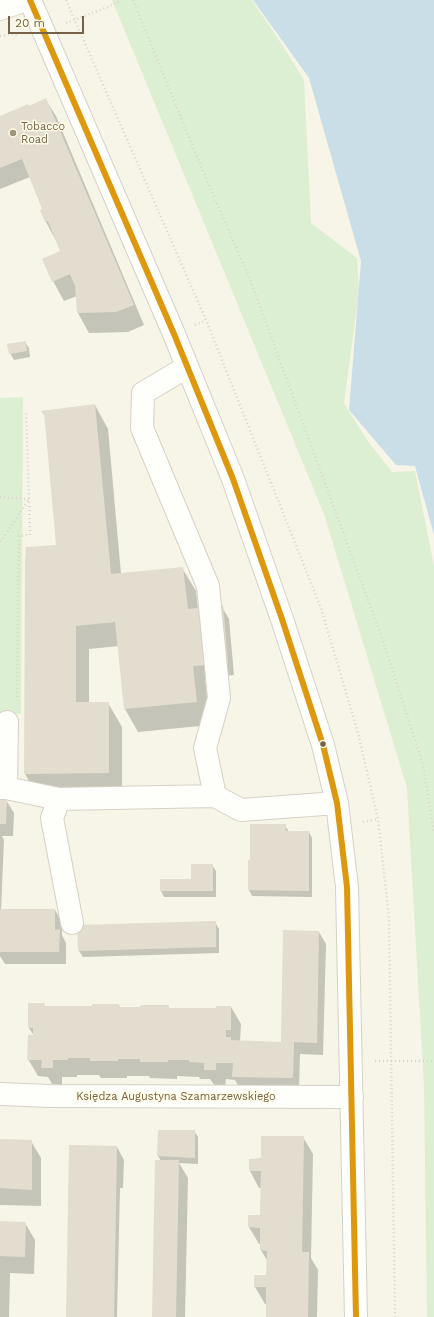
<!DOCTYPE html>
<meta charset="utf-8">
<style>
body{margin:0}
#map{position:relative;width:434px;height:1317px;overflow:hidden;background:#f7f5e7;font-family:"Work Sans",sans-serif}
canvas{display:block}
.scale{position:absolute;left:8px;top:16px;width:76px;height:18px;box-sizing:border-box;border:2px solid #756248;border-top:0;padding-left:5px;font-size:12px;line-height:14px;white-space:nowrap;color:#756248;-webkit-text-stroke:3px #fffce8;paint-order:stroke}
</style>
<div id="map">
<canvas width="434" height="1317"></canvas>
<div class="scale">20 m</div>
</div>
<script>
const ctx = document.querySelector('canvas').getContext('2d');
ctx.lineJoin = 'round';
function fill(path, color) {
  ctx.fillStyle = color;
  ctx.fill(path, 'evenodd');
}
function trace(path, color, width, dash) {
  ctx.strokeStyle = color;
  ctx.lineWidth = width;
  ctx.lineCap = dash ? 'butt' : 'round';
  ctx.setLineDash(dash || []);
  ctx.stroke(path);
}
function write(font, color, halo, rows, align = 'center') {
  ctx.font = font + ' "Work Sans",sans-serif';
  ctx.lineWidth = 3;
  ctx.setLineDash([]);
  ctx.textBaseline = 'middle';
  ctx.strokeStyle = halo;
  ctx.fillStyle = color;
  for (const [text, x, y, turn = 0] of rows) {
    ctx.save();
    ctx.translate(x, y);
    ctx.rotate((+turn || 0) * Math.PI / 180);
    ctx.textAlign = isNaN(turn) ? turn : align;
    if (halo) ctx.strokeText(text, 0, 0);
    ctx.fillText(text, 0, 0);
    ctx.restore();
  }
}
const green = new Path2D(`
 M112,0H252L281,43L304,80L311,223L357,258L359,292L344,403L367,440L392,472L415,471L434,566V1317H427L424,1087L407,788L324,514Z
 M23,397L21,714H0V398Z`);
const water = new Path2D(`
 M253,0H434V535L415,466L396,465L349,410L361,261L309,78Z`);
const shadow = new Path2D(`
 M46,100L56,116L77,166L144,325L128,332L89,333L78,313L77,296L64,301L53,281L62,252L46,222L41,210L44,209L30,177L0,189V117L29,107Z
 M25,342L29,348L30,357L14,360L10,353Z
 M95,405L108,429L121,574L182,568L196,591L198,609L222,607L229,619L234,675L205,678L210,725L138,732L125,709L119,646L89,649V703H108L122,727V796L38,797L25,774L58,546L46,418L42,411Z
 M0,800H6L14,813L13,836H2L4,840L1,910H55L62,922V935L66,943V964H5L0,956Z
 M285,825L289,832H309L312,838V897L252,896L249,890V861Z
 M212,865L216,871V897H164L161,891V880H192Z
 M215,922L219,929V953L83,957L79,951L78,926Z
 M319,932L326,944L323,1055L300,1054L299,1090L240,1089L235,1080L226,1079L225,1087L215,1086L210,1079H200L199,1077L177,1076V1079L150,1078L149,1076H127V1078H101L99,1075H77V1077H62V1085L52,1084L48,1077L38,1076L28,1059L34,1036L29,1028L44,1004L45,1007H93L119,1005L120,1008L168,1006L169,1009H217L231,1007L241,1024L240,1041L282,1043Z
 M194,1131L198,1137V1164L179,1163L188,1178L185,1317H153L161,1161L158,1156Z
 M303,1137L313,1154L311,1258L318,1270L317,1317H267V1304H265L255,1287L267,1276L268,1262L261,1250V1244H259L249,1227V1216H261L262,1188H259L250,1171L262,1159Z
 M0,1140L31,1141L41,1158V1206L0,1205Z
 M117,1147L124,1160L123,1188H120L117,1317H67Z
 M0,1223H25L35,1240L34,1274L10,1273L9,1317H0Z`);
const building = new Path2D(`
 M46,98L134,305L116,312L77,313L75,286L70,274L52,282L42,259L60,251L48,221L45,222L40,210L42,209L22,159L0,168V116L28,104L29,106Z
 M26,341L27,351L9,354L7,344Z
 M95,404L111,574L183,567L188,609L223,605L228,663L193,666L197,702L124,709L115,622L76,626V702H109V773L24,774L25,559L26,547L56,545L44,412L42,413L41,411Z
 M0,799H7L6,824H0Z
 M250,824H286V831H309V891L248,890V860H250Z
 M191,864H213V891H160V879H191Z
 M0,909H55V930L60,929L59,952H0Z
 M216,921V947L78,951L77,925Z
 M283,930L319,931L317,1043L294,1042L293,1078L232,1077L233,1063H216V1070H204V1063L189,1062V1060H168V1062H140V1059H118V1061H90V1058H68V1060H53V1068H41L42,1060H27L28,1035H33V1028H28V1003H45L44,1006H92V1004H119V1007H140L141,1005H169L168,1008H216V1006H231V1030H226V1037H231V1040L281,1042Z
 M158,1130H195V1158L157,1156Z
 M261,1136H304L302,1252H309L308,1317H266V1287H254V1275H266L267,1251L260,1250V1228L248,1227V1215H260L261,1171H249V1159L261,1158Z
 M0,1139L32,1140V1190L0,1188Z
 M69,1145L117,1146L114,1317H66Z
 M155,1160H179L176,1317H152Z
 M0,1221L26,1222L25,1257L0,1256Z`);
const path = new Path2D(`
 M66,0L206,320L321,608L358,733L378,819L389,918L395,1317
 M133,0L202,169L249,277L382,638L423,765L434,833
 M66,23L108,7L122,0
 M0,36L11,34L19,36
 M195,325L206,320
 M0,497L29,499L30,535L19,536L17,700
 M0,541L2,540L29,499L26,411
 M363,822L378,819
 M375,1061H434`);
const minor = new Path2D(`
 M30,0L174,334L233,479L282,619L323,745L337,803L347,887L356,1317
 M0,9L26,0
 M187,367L143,393L142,428L208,586L219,698L205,748L215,796
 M0,788H6L59,799L215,796L241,810L337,803
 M6,788L7,722
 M59,799L52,818L72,923
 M0,1094L49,1096L352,1097`);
const bus1 = new Path2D(`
 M30,0L174,334L233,479L282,619L323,745L337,803L347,887L356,1317`);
const markers = [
 [13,133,4,"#a29580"],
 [323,744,3.5,"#756248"]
];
const poiNames = [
 ["Tobacco",21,127],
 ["Road",21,140]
];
const streetNames = [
 ["Księdza Augustyna Szamarzewskiego",176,1097]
];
fill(green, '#ddefd2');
fill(water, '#cadee7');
fill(shadow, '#0003');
fill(building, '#e3ddcf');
trace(minor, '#d6d1c6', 24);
trace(path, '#d9d5cb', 2.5, [1, 3]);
trace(minor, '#fefefb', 22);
trace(bus1, '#dd980e', 6);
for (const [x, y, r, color] of markers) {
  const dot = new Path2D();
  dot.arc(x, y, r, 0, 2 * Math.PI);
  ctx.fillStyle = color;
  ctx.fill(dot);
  trace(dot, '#fffce8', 1.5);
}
write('11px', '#756248', '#fffce8', poiNames, 'left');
write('11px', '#756248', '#fffce8', streetNames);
</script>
